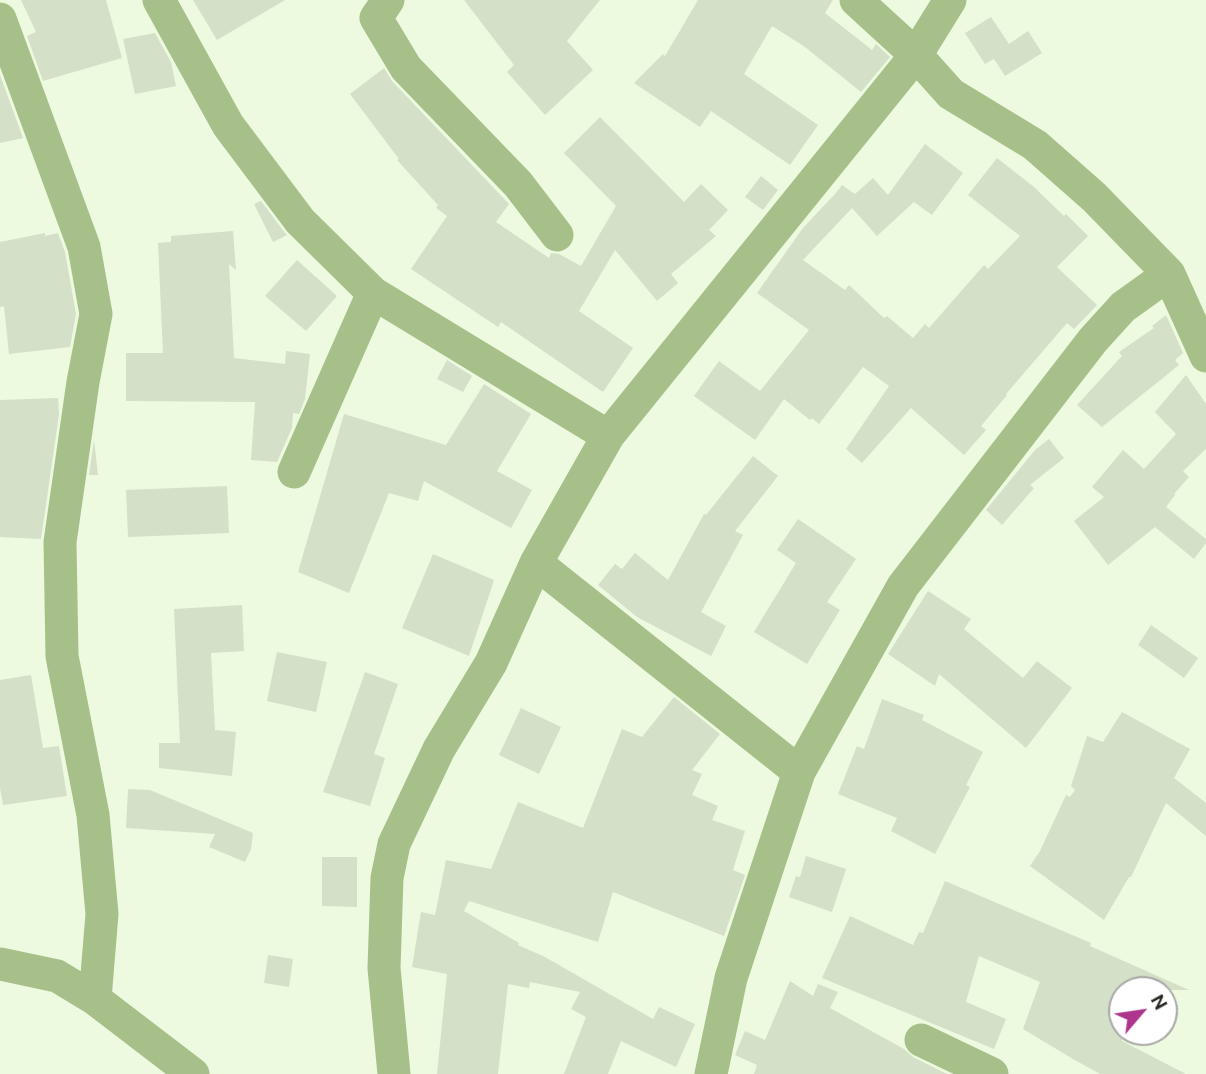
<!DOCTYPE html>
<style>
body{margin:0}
#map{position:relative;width:1206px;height:1074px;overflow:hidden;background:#edfadf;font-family:Ubuntu,sans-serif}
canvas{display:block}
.north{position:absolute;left:1108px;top:976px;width:70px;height:70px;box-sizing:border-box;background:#fff;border:2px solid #a8a9a6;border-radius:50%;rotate:61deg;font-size:19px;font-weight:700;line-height:28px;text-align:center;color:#252920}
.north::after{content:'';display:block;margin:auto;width:24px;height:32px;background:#ad368c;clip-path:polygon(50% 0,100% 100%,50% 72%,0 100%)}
</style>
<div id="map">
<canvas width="1206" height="1074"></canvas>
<div class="north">N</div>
</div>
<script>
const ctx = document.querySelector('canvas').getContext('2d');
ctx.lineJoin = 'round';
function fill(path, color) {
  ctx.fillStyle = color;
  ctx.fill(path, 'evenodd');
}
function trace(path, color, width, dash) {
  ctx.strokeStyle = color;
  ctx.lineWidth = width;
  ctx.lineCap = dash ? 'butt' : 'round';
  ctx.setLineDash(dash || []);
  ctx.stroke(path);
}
const building = new Path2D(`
 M21,0H106L122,58L43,81L27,36L36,32Z
 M193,0H285L217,40Z
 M464,0H600L567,41L593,70L545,115L507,72L514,65Z
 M698,0H833L825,13L872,50L876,44L890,57L861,92L805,47L772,26L744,74L818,125L790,165L711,111L700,127L634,83L663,54L665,56Z
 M991,17L1009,44L1028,31L1042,53L1005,76L994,59L985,64L965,33Z
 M155,33L171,62L176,86L135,94L123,39Z
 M384,68L392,81L509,204L496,222L549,258L551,253L559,254L581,266L616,206L564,153L600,117L684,202L701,184L728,210L709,230L716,236L671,274L678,283L657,301L615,250L579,311L633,348L603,392L501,322L498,327L411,269L447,216L436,208L438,205L397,160L399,159L350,94Z
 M0,75L23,138L0,143Z
 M925,144L963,173L932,215L914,202L877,236L852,208L803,260L845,290L849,285L884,318L887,316L913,338L925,324L929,328L984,265L988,269L1020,236L968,195L997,158L1034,187L1064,216L1066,214L1088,236L1057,267L1097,305L1074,329L1067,323L1006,394L1007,395L981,426L986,430L964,455L911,408L862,463L846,449L889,386L863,367L819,424L812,418L810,420L784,399L755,440L694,396L719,361L760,391L809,330L757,293L803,228L835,194L842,185L855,194L873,178L888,195Z
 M761,176L778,190L763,210L745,197Z
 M261,201L285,233L287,235L273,242L254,204Z
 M233,231L236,270L229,264L234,358L285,364L286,351L310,354L305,399L299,414L293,413L292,428L277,462L251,460L255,402L126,401V353H163L158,243L171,242V236Z
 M45,233V236L58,233L65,252L76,314L70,347L9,354L4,306L0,307V242Z
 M297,260L337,296L306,331L265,296Z
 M1166,315L1183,353L1175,360L1179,365L1102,427L1077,405L1122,356L1119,352L1154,328L1152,326Z
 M447,360L472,376L463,392L437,379Z
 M1186,375L1206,404V449L1183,471L1189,477L1174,494L1175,495L1166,507L1206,539V543L1194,559L1155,527L1108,565L1074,521L1104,497L1092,487L1123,450L1144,469L1176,434L1155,412Z
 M484,384L531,414L497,471L532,490L511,528L424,481L418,501L389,493L349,593L298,572L344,414L446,445Z
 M58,398L59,415L41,539L0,537V400Z
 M1049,439L1064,458L1030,485L1034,488L1002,525L986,510L1035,450Z
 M94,440L98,475H89Z
 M753,456L778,476L735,531L743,535L701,612L726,626L711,656L637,617L598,585L615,564L622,569L635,553L668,580L704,514L706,515Z
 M227,486L229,533L128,537L126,490Z
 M798,519L856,559L827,602L840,610L807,664L754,632L796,563L777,550Z
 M433,554L494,580L469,656L402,628Z
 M928,591L971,619L964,629L1023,678L1037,661L1072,688L1026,748L939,674L935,686L888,654Z
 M242,605L244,651L211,653L215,730L236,732L232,776L159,768V743H180L174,609Z
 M1151,625L1198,658L1184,678L1138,645Z
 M277,652L327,662L316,712L267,701Z
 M365,672L398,684L374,754L385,758L370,806L323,792Z
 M31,675L43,748L59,746L67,796L3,805L0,788V680Z
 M674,697L720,734L692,770L702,774L692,795L718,806L712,820L745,831L733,870L745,875L724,936L613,892L598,942L469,901L464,911L519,943L518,945L545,957L653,1019L659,1007L695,1024L676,1067L621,1041L608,1074H564L586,1017L571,1009L580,992L530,982L529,988L508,984L498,1074H437L447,974L412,967L421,912L435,915L446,860L491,869L518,802L583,828L622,729L642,737Z
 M882,699L924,715L922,720L983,752L966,785L970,787L935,854L891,831L897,818L838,794L857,746L864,749Z
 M521,708L561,727L539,774L499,755Z
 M1122,712L1190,749L1174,778L1206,803V836L1166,803L1131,877H1129L1104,920L1030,866L1040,851L1066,795L1070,797L1075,790L1071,786L1087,736L1103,742Z
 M128,789L150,790L253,833L251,849L245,862L209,847L215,834L126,828Z
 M806,856L846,869L832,912L789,897L796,876L800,877Z
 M322,857H357V907L322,906Z
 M945,881L1091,943L1090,946L1189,990H1122V1041L1186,1074H1100L1073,1059L1023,1029L1040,982L979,956L966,1002L1006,1019L994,1049L822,978L850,916L913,945L919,932L923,933Z
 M268,955L293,959L289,987L264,983Z
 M790,981L813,996L818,984L838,992L830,1008L904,1049L913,1057L947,1074H754L757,1065L735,1055L745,1031L765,1040Z`);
const street = new Path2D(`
 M159,0L228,125L300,221L373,293L608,436
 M388,0L376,18L406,68L518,184L557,235
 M856,0L916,55L951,94L1035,145L1094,197L1169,274L1206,356
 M0,19L84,247L96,314L83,382L60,542L62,656L93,815L102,914L95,999
 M294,472L373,293
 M536,563L799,772
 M0,964L57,976L95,999L193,1074
 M921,1040L992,1074
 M394,1074L384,968L387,878L394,844L439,749L491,663L536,563L608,436L916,55L950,0
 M711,1074L731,978L799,772L903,586L1093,340L1123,307L1169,274`);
fill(building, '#d4e0c7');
trace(street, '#a7c08a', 33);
</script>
